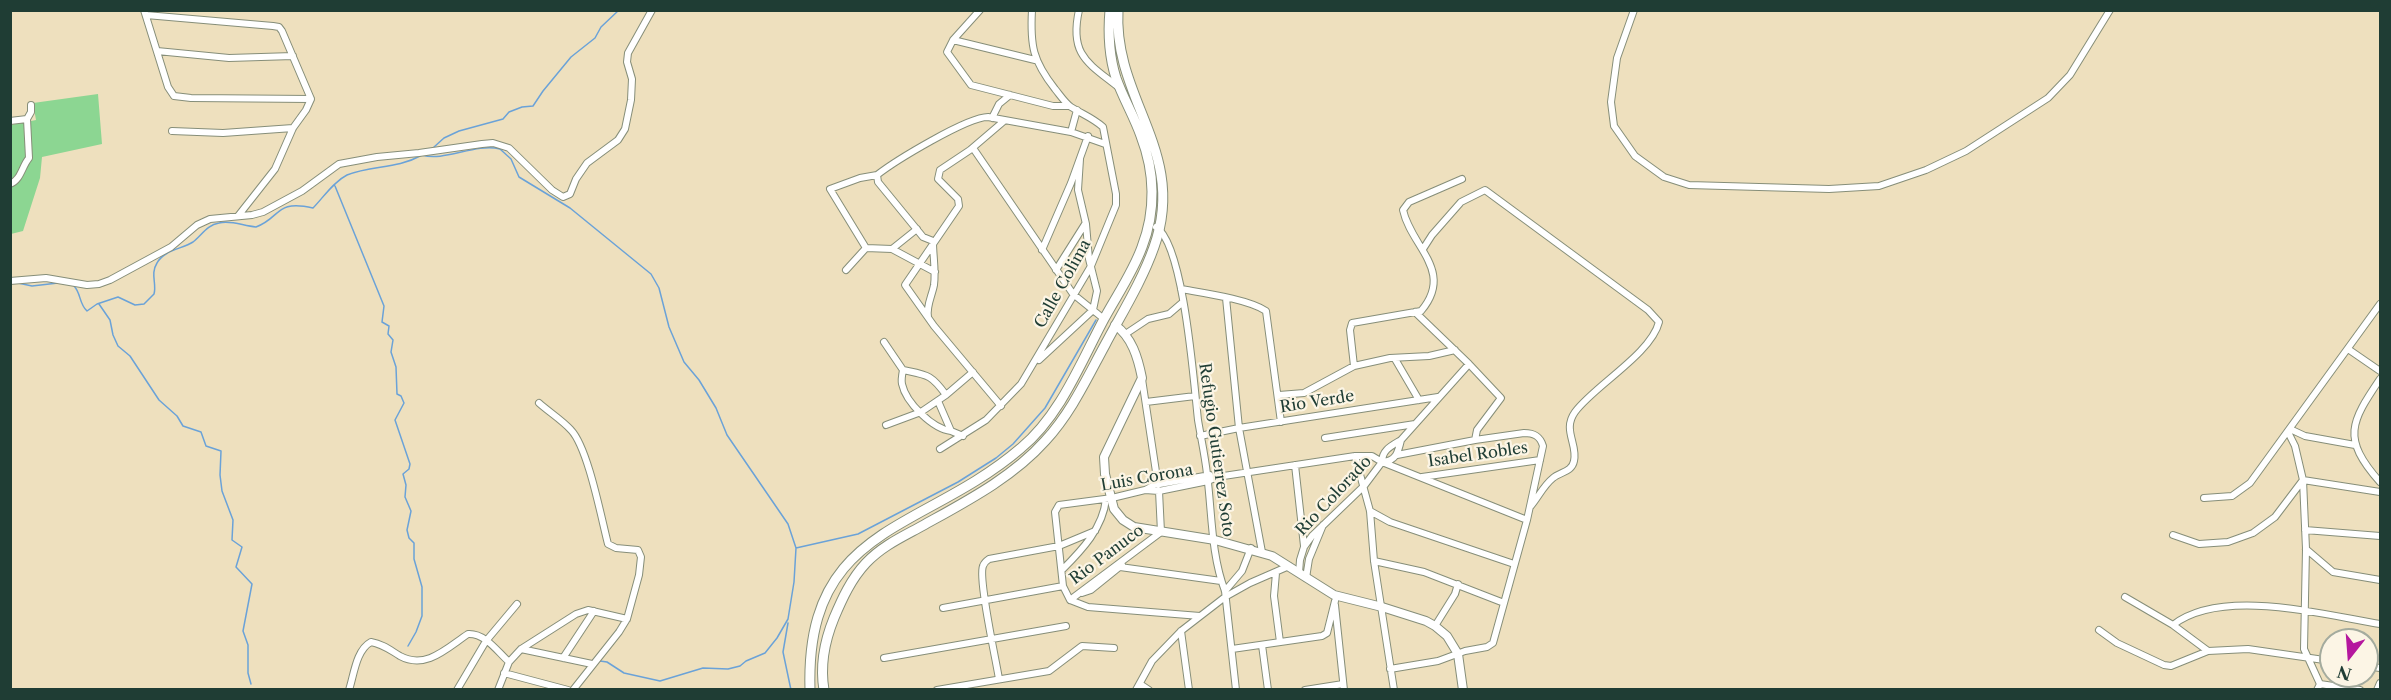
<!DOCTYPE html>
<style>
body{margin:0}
#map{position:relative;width:2391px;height:700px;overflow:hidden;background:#eee0be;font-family:"Libre Caslon Text",serif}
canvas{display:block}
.frame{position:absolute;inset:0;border:12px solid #1f3d34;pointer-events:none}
.north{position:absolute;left:2319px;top:628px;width:60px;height:60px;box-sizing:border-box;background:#fcf5e5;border:2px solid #a4ab9e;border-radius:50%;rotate:197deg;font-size:16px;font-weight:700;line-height:24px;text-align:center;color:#1f3d34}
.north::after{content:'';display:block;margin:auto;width:21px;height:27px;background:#b5179e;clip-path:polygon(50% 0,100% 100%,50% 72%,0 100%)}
</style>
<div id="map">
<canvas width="2391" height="700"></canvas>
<div class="frame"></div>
<div class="north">N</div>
</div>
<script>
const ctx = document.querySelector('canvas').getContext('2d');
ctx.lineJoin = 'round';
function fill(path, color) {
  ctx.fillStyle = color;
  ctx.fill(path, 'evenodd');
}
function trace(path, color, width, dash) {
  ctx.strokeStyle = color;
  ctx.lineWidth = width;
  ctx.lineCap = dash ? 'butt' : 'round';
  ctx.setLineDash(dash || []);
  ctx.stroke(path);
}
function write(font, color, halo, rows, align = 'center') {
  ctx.font = font + ' "Libre Caslon Text",serif';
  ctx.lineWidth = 4.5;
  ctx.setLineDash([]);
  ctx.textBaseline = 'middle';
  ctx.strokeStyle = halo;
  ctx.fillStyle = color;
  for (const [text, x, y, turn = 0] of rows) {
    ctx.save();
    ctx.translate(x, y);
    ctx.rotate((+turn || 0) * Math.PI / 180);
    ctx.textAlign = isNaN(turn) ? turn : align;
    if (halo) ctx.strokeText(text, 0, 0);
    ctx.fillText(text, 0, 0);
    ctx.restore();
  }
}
const green = new Path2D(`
 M98,94L102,144L42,157L40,178L23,231L11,234V125L36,120L33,103Z`);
const stream = new Path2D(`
 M434,147L444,138L459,131L503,119L509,112L522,107L533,106L543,91L571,57L595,38L601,27L619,10
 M422,155C444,162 475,143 500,149L511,159L519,177L570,208L651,274L659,288L669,327L684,362L699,380L716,408L727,435L788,524L796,548L794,582L788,619L777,638L765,653L746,661L740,666L728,669L703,668L660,681L624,673L607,662L600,661
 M335,186L384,306L382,322L389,326L388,334L393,340L391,352L396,367L397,394L401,396L404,403L395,420L410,464L409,469L403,474L406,485L405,497L411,511L407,530L409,538L414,543V559L422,587V616L416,632L408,646
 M18,283L32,286L58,283
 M74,286C81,293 79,304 87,311L97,304L118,297L135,305L144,304L154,294C157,284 150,274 157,263C164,250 182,249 193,242C202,235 207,225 219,223C232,220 243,226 256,227C281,218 275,199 313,208C323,198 333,182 347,175C371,165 397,169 420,156
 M99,304L110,320L113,335L118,346L130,356L159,400L177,416L183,426L201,432L206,446L221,451L220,475L222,491L233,520L232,540L242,547L236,567L252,584L243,631L248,645V673L251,684
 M796,548L858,534L958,482L996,458L1013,444L1045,408L1096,320
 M788,623L783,652L791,690`);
const street = new Path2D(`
 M144,10L168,87L174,96L191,98L311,99
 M980,10L953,40L947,52L971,85L1053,106H1069
 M1079,10C1069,55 1088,63 1118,87
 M1634,10L1617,58L1611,102L1614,126L1635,156L1664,177L1689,185L1829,189L1879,186L1926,170L1966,151L2048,98L2070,75L2110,10
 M146,15L273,26L279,27L282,31L311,99L306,110L293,128L275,169L238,216
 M953,40L1035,60
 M157,51L229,58L293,56
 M992,118L999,104L1010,95
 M10,121L27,119L31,112V105
 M172,131L223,133L293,128
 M1071,132L1077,110
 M973,148L1073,294L1104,319
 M877,175L860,178L830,189L866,248L892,249L935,272
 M10,184C21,180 22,166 29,158L27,119
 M1156,227C1184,244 1194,385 1198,420C1201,438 1205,456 1207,474C1212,512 1211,555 1225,591L1236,690
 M933,241L923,237L878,182L877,175C895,161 967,117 988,117L1071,132L1105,144
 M892,249L917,229
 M1423,249L1432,235L1461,202L1485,190L1648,310L1659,322C1651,354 1594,386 1575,412C1562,430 1578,444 1574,461C1572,472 1560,472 1553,478C1543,486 1538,498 1530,507
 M1042,250L1071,183L1088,136
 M846,270L866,248
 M1056,270L1085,224
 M10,281L46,278L87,285L99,284L110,280L171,247L197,225L210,219L252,215L263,212L302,191L339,164L377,157L419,153L482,144L493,143L509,148L552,190L563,197L570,194L576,179L587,163L618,140L625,129L631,100L632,79L627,62L628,53L652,10
 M1181,289C1203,293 1248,299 1266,311L1281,422
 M1226,298L1239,428L1262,552
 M1415,312L1469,364L1501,398L1477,430L1475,440
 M928,317C926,306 932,296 934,285C936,271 933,256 933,242
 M1127,333L1148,319L1169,314L1183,302
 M884,342L903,370C927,375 931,374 946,395
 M2348,349L2380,371
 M1395,359L1419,400
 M1039,360L1093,310L1097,291L1089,259L1086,224L1078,190L1080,159
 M1354,366L1350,330L1352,323L1421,311C1455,271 1411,247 1403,210L1409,202L1462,179
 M903,370C902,375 901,380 902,384C906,403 933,429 951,431
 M1142,379L1158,485
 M2380,379C2351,422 2341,438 2380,482
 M1279,395L1304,393L1354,366L1390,358L1429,356L1455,350
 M938,401L951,431L963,436
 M1146,402L1195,396
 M539,403C549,412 562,420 571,430C588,448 601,517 608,544L616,548L638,550L641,557L639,575L627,619L619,632L573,690
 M1001,406L934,326L905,285L959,206L958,199L938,179L940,170L970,150L1004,121
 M886,425L921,412L946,395L973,372
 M2290,429L2305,436L2355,445
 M2288,432L2295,446L2303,480L2306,549L2304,649L2320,684
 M1200,436L1239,428L1438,397
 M1325,438L1415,424
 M940,449L986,420L1021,384L1091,266L1116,205V194L1103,127C1093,118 1082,114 1071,107C1065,103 1060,95 1055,89C1033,61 1030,46 1032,10
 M1355,456L1370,511L1374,561L1394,690
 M1382,462C1382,450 1391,446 1401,440
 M1295,465L1304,546
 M1422,477L1540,460
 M1145,490L1154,485L1210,475
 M2204,498L2232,496L2250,483L2380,304
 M1370,511L1390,522L1514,564
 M2305,530L2380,536
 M2173,535L2199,544L2228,542L2253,533L2275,517L2303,480L2380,492
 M2306,549L2333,572L2380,580
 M1374,561L1424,572L1504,603
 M1120,567L1221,581
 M1062,570C1082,550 1103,528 1106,499
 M1276,573L1274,596L1280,642
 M1299,573L1300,560L1304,547L1312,536L1364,486L1382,462C1396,461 1398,453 1401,440L1469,364
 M1306,578L1309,559L1323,525
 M1225,591L1242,571L1251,548
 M1082,593L1091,590L1122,565
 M2125,597L2173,625L2208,651L2248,649L2331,661
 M1070,600L1161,532L1159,491
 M1335,605L1344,690
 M943,608L1063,586
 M1200,616L1088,607L1070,600L1063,586L1055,512L1059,505L1112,498L1145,490L1159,491L1208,481L1217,477L1355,456H1372L1382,462L1527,520
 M2173,625C2222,587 2324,615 2380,624
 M1435,626L1455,594L1458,584
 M2099,630L2117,643L2164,665L2171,666L2208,651
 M1181,631L1189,690
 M1262,645L1268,690
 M521,649L592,664
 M1232,649L1322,636L1327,633L1335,601
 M563,658L594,611
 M884,658L1066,626
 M2367,666L2380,668
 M1390,669L1438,661L1465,651L1487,647L1493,643L1527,520L1543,446C1540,436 1534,433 1524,433L1475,440L1397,455
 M504,673L568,690
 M999,679C996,660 978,579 983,566C984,563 986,561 989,559L1059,546L1095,531
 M1140,684L1149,690
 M349,690C354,675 356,650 371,642C383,644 390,650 400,656C426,670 447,648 468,634C485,633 497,651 509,662
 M457,690L486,641L517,604
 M498,690L509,662L521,649L576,614L588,610L627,619
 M937,690L1049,671L1082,646L1114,648
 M1136,690L1152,661L1181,631L1225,597L1250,583L1289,566
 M1305,690L1343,684
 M2317,690L2320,684L2360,690
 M2377,690L2380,683`);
const secondary = new Path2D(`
 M1115,325C1132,337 1138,358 1142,378L1104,457L1105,474L1114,509L1123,520L1134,527L1215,540L1272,556L1334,595L1382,607L1426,621L1435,626L1447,636L1458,654L1463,690`);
const primary = new Path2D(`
 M810,690C805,524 922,533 1021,448C1060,416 1081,362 1104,319C1117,295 1133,272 1142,247C1156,211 1155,172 1141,136C1134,116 1123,98 1116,78C1109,56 1108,33 1110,10
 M824,690C820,666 825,640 834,618C842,599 851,579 866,563C882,546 902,537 922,526C965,502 1012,478 1045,441C1071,413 1087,378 1105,345C1122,313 1142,281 1154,247C1188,152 1113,100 1118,10`);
const streetNames = [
 ["Calle Colima",1063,284,-61],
 ["Rio Verde",1317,402,-9],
 ["Refugio Gutierrez Soto",1216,450,82],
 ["Isabel Robles",1478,455,-8],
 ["Luis Corona",1147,478,-10],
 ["Rio Colorado",1334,496,-47],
 ["Rio Panuco",1107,555,-37]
];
fill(green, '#8cd692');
trace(stream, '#6aa2d8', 1.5);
trace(street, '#868e79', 8);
trace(secondary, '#868e79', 10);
trace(primary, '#868e79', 11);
trace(street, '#fff', 6);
trace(secondary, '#fff', 8);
trace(primary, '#fff', 9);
write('16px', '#1f3d34', '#fcf5e5', streetNames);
</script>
